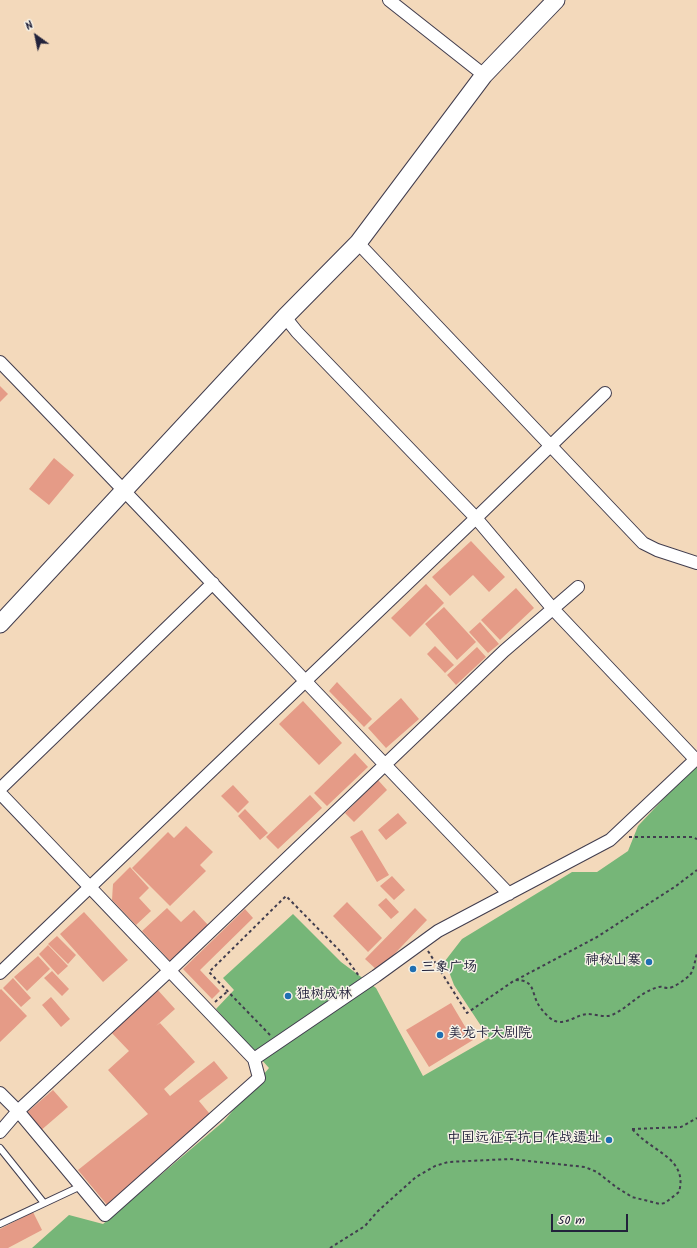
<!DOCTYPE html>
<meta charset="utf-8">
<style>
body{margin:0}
#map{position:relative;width:697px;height:1248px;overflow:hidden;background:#f3d9bb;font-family:Kalam,sans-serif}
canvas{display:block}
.north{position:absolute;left:16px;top:16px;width:40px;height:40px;-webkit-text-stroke:3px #f7f3e8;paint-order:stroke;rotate:327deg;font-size:11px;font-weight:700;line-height:16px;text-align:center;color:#22223b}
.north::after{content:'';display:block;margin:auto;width:14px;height:18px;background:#22223b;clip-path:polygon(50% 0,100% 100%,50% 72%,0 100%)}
.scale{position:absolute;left:551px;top:1214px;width:77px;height:18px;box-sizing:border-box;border:2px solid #22223b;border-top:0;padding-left:5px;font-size:12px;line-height:14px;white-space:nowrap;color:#22223b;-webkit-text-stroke:3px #f7f3e8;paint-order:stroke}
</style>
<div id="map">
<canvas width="697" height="1248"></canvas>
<div class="north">N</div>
<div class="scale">50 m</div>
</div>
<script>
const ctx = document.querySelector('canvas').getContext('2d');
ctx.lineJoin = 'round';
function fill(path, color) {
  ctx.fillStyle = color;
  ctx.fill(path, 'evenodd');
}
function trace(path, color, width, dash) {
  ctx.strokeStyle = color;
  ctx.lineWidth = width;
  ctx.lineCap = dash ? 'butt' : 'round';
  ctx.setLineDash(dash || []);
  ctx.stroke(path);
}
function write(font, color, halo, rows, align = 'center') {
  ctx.font = font + ' Kalam,"LXGW WenKai TC",sans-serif';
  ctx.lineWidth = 3;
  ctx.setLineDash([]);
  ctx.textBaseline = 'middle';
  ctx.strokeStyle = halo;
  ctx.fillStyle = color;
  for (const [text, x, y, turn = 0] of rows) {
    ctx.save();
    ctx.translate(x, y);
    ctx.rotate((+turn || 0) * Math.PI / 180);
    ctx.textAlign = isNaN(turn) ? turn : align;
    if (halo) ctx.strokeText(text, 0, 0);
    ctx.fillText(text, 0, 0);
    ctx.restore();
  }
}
const forest = new Path2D(`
 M697,763V1248H32L69,1215L103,1224L224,1121L269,1068L216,1009L234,990L223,978L293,914L341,962L376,988L423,1076L489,1038L454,985L445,961L462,939L572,872H597L628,851L638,826Z`);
const building = new Path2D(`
 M0,386L8,394L0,402Z
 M54,458L74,475L49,505L29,489Z
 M471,541L505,577L489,592L473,575L450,596L432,577Z
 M426,584L444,603L410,637L391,618Z
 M516,588L534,608L500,640L481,620Z
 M444,607L476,642L457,660L425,624Z
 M480,622L499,644L488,653L469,632Z
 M435,646L454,665L445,673L427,654Z
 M477,647L486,657L456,685L447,675Z
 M337,682L372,719L364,727L329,691Z
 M401,698L419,719L386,748L368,728Z
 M303,701L342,743L319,765L279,724Z
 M355,753L368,767L327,806L314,793Z
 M378,780L387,790L354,822L345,813Z
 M233,785L249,802L238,813L221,796Z
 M310,795L322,808L278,849L266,837Z
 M245,809L268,833L260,840L238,816Z
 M398,813L407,823L386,840L378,830Z
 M186,826L213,852L200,865L206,871L170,906L132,868L168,832L174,838Z
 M362,830L389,875L377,882L350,837Z
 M130,867L149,888L139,898L151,911L136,925L112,900L113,884Z
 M392,876L405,890L394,900L380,886Z
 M386,898L399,912L391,919L378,905Z
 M347,902L382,938L368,952L333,916Z
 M167,908L181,922L194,910L208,925L170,961L142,931Z
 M415,908L427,920L378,971L365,959Z
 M245,909L253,918L200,970L220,991L212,999L183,969Z
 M84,912L128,960L103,982L60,934Z
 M57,936L76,955L68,964L48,944Z
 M48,945L68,966L58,975L39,954Z
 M38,956L50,969L27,991L14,977Z
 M52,971L69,989L62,996L44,978Z
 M13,978L31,998L21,1007L3,988Z
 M156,988L175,1009L156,1026L160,1023L195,1062L164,1089L170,1096L214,1061L228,1078L199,1101L214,1119L108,1206L78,1170L148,1114L108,1070L129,1051L110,1031Z
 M1,989L27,1016L0,1042V990Z
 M51,997L70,1019L61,1027L42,1005Z
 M451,1003L473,1040L429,1067L406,1030Z
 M53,1090L68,1107L39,1132L24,1115Z
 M33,1212L42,1230L8,1248H0V1229Z`);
const path = new Path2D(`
 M629,837H692L697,839
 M428,951L467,1013L515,980C535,980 531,991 538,1004C541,1009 549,1019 555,1021C566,1025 576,1015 587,1014C595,1014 604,1018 612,1015C628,1008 641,991 659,987C662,986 664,988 668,988C674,988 684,980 689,976C694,971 695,960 697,953
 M516,980L597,937L676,886L697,870
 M215,1002L228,991
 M270,1035L209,972L286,896L343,954L359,976
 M632,1129L681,1127L697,1118
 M330,1248L365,1226L377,1212L416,1177L435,1166L448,1162L510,1159L585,1167L597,1172L616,1187L632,1197L660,1204L665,1203L679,1192C687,1163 661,1154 644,1140C640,1137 636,1133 632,1129`);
const lane = new Path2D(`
 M0,1148L44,1203
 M0,1224L81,1186`);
const street = new Path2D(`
 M389,0L484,75
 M358,243L643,543L657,550L697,563
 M285,317L297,332L476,518L553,609L696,760
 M0,362C171,538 338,717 509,894
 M0,789L213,583
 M0,793L254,1059L259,1078L105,1215L18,1111L0,1093
 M0,973L476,518L605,393
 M254,1059L376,976L438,931L610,840L697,758
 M0,1132L18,1111L169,971L504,651L578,587`);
const secondary = new Path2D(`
 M0,624L285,317L358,243L484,75L556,0`);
const markers = [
 [649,962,4,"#1f6fb2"],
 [413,969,4,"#1f6fb2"],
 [288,996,4,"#1f6fb2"],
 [440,1035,4,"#1f6fb2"],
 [609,1140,4,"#1f6fb2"]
];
const poiNames = [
 ["神秘山寨",641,962,"right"],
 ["三象广场",421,969],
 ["独树成林",296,996],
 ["美龙卡大剧院",448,1035],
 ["中国远征军抗日作战遗址",601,1140,"right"]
];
fill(forest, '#76b678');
fill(building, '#e59b87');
trace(lane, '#413d4e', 8);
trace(street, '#413d4e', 14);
trace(secondary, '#413d4e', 19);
trace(path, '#413d4e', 2, [3, 3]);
trace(lane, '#fff', 6);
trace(street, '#fff', 12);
trace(secondary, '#fff', 17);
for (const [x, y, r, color] of markers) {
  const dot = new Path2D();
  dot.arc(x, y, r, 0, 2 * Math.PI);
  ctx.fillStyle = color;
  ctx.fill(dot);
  trace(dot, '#f7f3e8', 1.5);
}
write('14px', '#22223b', '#f7f3e8', poiNames, 'left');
</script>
